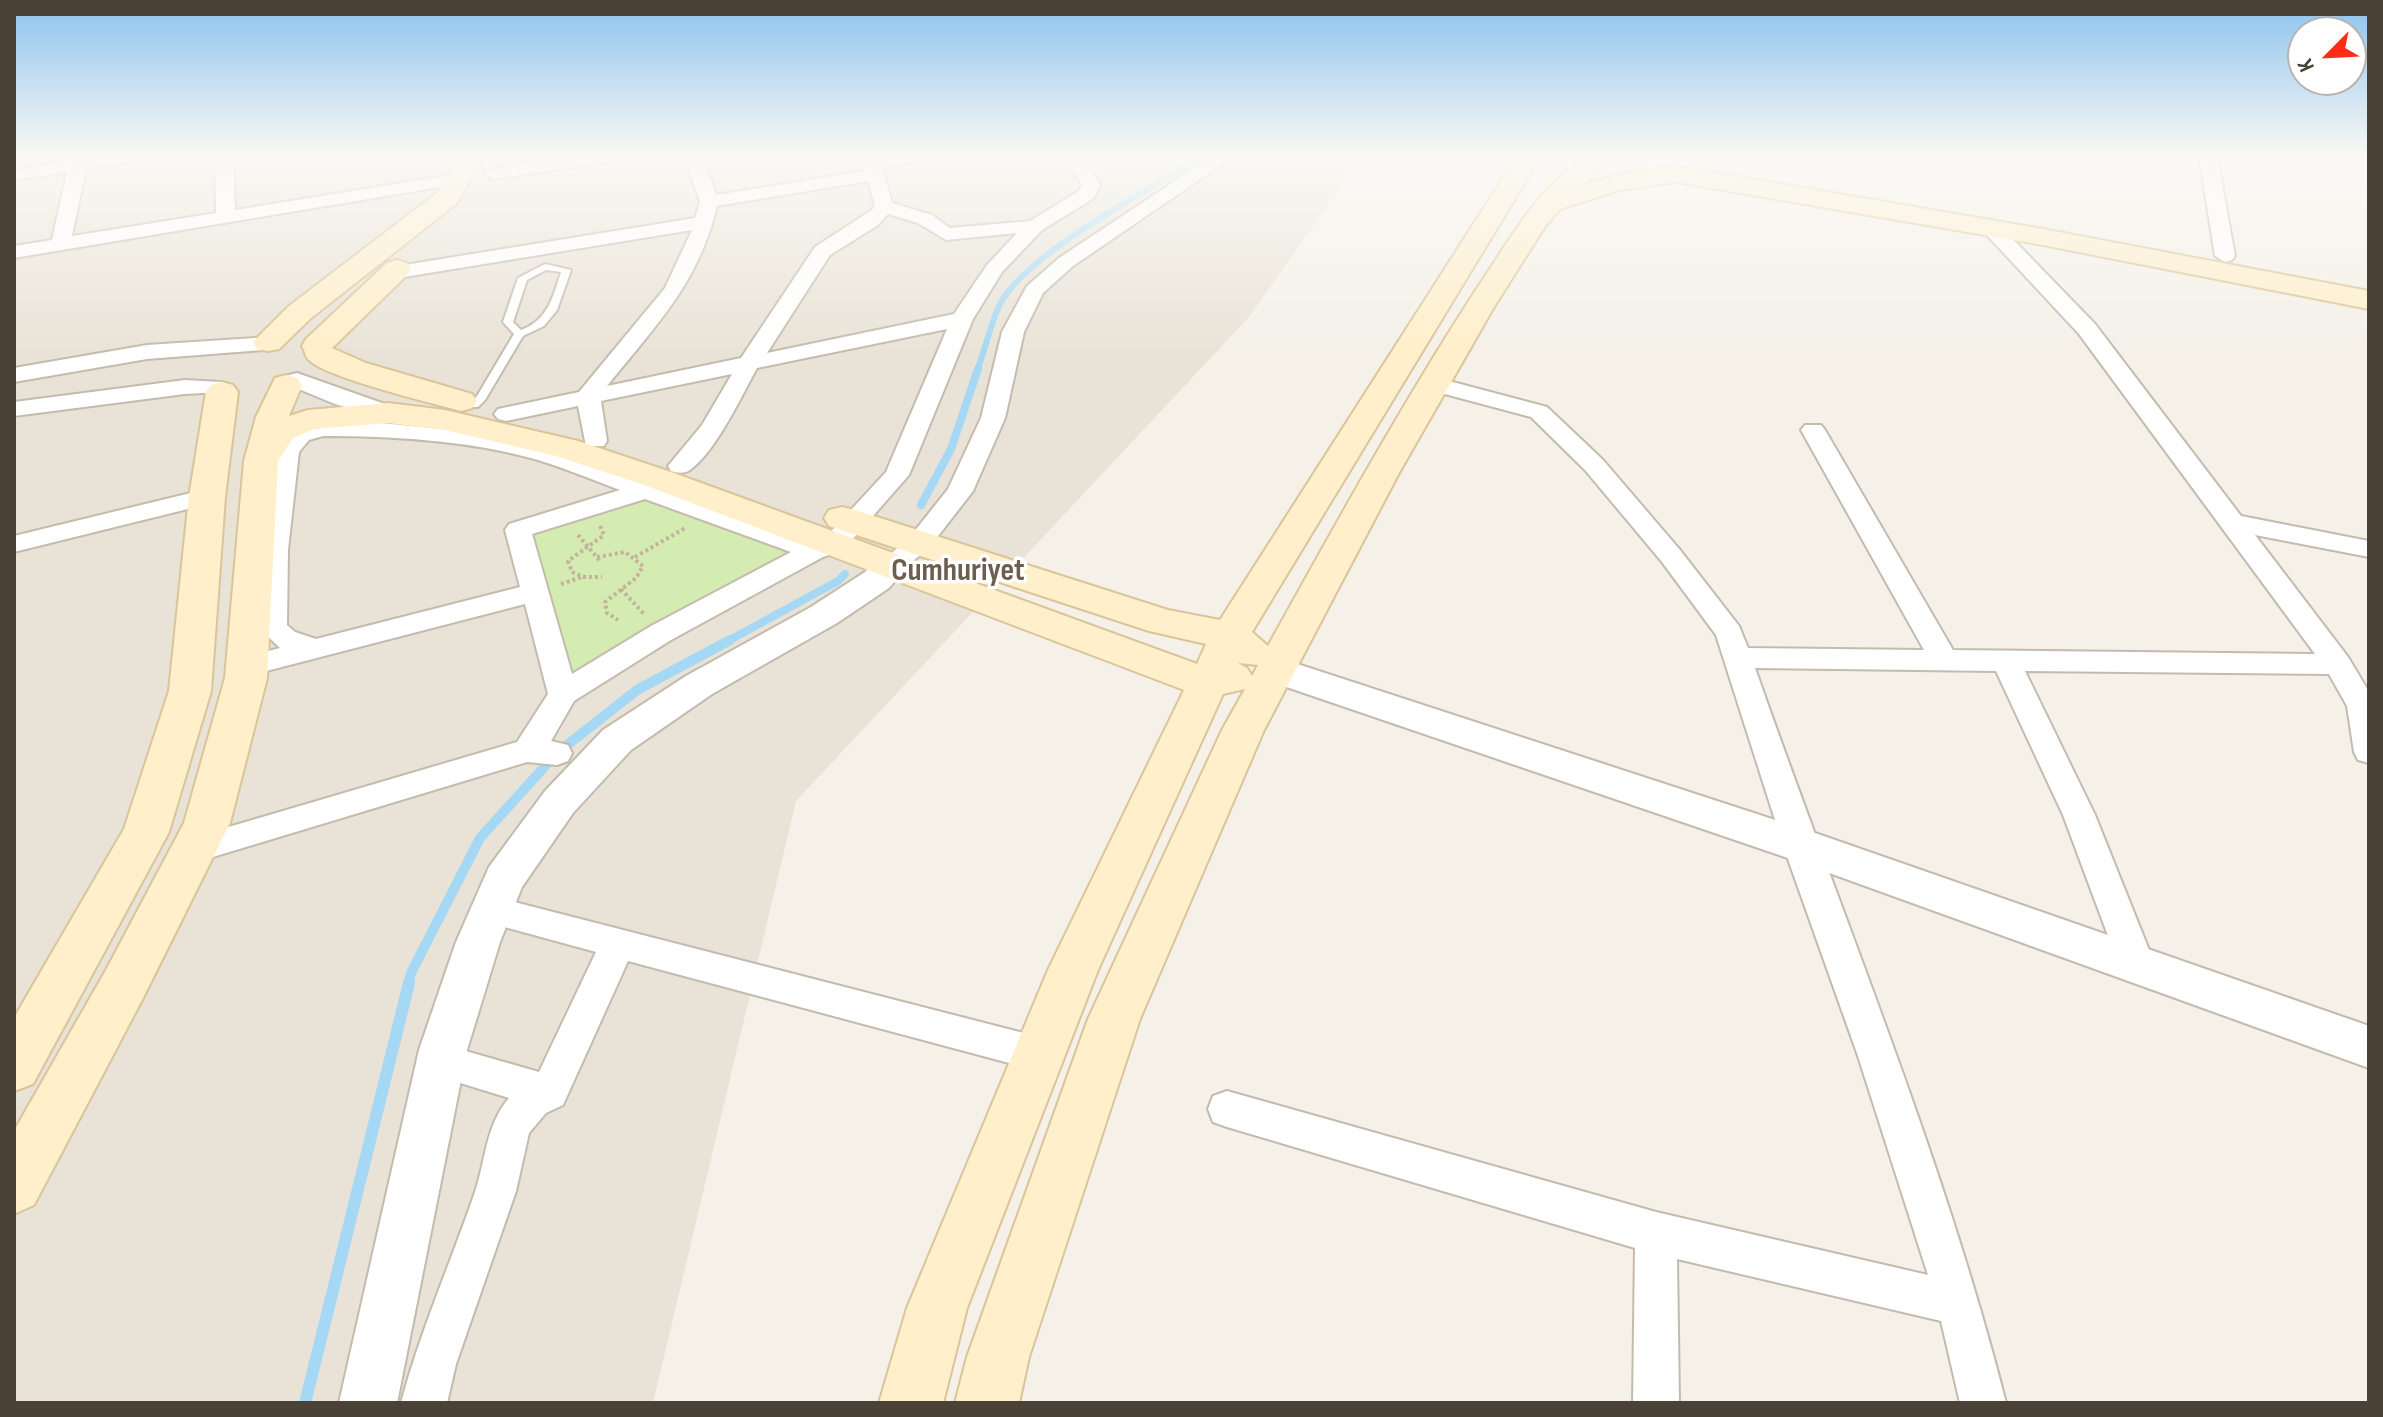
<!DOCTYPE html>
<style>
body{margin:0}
#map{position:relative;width:2383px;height:1417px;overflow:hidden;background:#f5f1e9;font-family:"Sofia Sans Condensed",sans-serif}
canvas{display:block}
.frame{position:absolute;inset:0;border:16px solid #4a4137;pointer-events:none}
.north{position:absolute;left:2287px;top:16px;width:80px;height:80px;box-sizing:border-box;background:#fff;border:2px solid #b7b3af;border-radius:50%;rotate:246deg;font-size:22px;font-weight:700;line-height:32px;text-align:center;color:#4a4137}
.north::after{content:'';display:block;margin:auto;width:28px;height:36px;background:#ff2c17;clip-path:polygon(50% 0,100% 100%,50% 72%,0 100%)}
</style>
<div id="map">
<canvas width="2383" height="1417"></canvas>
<div class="frame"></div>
<div class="north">K</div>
</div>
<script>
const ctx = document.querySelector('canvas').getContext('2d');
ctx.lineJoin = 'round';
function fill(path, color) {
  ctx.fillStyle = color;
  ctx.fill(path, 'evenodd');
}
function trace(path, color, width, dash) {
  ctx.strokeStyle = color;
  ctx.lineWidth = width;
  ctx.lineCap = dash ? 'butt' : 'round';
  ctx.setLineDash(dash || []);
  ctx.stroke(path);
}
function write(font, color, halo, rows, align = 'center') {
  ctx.font = font + ' "Sofia Sans Condensed",sans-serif';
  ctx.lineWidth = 7;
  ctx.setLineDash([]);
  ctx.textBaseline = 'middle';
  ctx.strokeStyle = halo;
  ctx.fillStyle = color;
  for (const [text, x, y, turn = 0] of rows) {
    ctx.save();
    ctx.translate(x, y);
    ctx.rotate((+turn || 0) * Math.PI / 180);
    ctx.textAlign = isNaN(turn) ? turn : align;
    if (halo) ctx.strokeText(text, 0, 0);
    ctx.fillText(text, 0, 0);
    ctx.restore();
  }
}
const residential = new Path2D(`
 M14,156H1363L1249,317L796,801L653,1403H14Z`);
const green = new Path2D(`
 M643,492L805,551L568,686L524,531Z`);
const streamFar3 = new Path2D(`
 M977,371C985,350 990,326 999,306C1023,255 1152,188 1203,156`);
const streamFar2 = new Path2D(`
 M921,505L951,449L978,369
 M726,642L838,581L845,574`);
const streamFar1 = new Path2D(`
 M408,985L411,973L480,838L557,753L637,690L730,640`);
const stream = new Path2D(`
 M305,1403L409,983`);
const path = new Path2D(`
 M600,526L604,535L568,561L572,572L583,577H602
 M578,535L601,562
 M597,557L625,552L643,566L636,578L605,602L607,613L618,620
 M635,557L685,528
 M561,584L582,577
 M621,589L644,614`);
const service = new Path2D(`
 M545,264L571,270L557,310L544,326L523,336L485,400L478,407H470L469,405L477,396L514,334L503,322L518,278ZM546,270L561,272C553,297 548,320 521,330L513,322L527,280Z`);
const minor = new Path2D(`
 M101,156H143L134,161L86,169L72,236L216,213L215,156H233L235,210L458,174L467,179L458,184L14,258V246L52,240L67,172L14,180V170Z
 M577,156H621L612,161L493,179L484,174L493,169Z
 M684,156H702L716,195L865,171L861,156H925L922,160L882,167L892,203L932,215L950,228L1030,221L1079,191L1082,184L1063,156H1081L1100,184L1094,198L1042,230L1002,272L973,319L909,475L843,550L823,557L671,640L574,701L551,741L568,745L572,753L568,761L557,765L527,762L193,863L181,859L176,850L181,841L517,742L548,694L525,604L247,676L237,673L232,666L237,659L280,648L259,628L262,550L275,451L293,430L322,422H371L491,434L538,445L814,542L825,538L886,472L947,329L757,368C741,397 716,451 690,470C684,474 678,473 671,471L668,466L702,425L732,374L601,401L607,441L604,446H586L578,406L506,421L498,419L494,414L498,409L579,392L665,288L692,230L392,279L382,273L392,267L695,218L700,202ZM868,181L875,206L872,210L815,247L741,358L607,386C656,325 698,284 717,206ZM888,214L918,223L946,240L1017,233L987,265L954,314L767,353L830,255L878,225ZM323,436C390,436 462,440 527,457C558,465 590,479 620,490L509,524L505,530L520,587L316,639L295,632L287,625L288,550L299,452L309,440ZM645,499L791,552L651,626L572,674L532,534Z
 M1213,156H1234L1073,266L1043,293L1024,332L1005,418L973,491L928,549L900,571L891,574L882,571L878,565L910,537L948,489L981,418L1002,332L1027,286L1059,258Z
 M2199,156H2217L2235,256L2232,260L2225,262L2215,256Z
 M1992,223L1999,225L2095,324L2241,516L2369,541V557L2255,535L2348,657L2369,692V763L2358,760L2354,752L2347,706L2329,674L2025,671L2095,815L2155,965L2150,976L2137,980L2124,976L2119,965L2063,815L1996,671L1755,668C1840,912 1942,1152 2006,1403H1960L1941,1321L1677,1259L1679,1403H1633L1635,1248L1227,1127L1213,1122L1208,1109L1213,1096L1227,1091L1656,1212L1928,1275L1858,1056L1783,845L1716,635L1662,562L1585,470L1531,417L1426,389L1423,384L1426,379L1434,377L1547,407L1603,460L1680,550L1739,626L1748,648L1924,650L1801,430L1805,425H1821L1825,430L1953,650L2315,654L2079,334L1985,233L1982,229Z
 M255,338L263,340L266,345L263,350L147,359L14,382V368L147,345Z
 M297,373L396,408L400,413L396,418L388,420L335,404L289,385L286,380L289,375Z
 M185,380L221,382L224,387L221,392L185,394L14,416V402Z
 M207,489L216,492L220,497L216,502L14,552V536Z
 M491,896L1039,1037L1052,1042L1058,1054L1052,1066L1039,1071L628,961L563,1105L546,1113L529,1133L516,1191L456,1364L447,1403H401C420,1332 450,1264 474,1195C486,1161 485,1126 509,1098L428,1073L422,1061L428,1049L441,1044L539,1072L596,952L479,920L474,910L479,900Z`);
const tertiary = new Path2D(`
 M891,554L903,557L908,565L889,588L837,623L712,694L631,750L573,813L522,887L500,942L467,1050L397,1403H339L419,1050L456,942L489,867L545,791L603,730L686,676L811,607L865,572L879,557Z
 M1276,657L1815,833L2369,1026V1068L1785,857L1263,679L1258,670L1263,661Z`);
const secondary = new Path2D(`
 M460,156H484L456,204L311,318L279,349L268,351L257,349L253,342L289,306L437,193Z
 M1517,156H1541L1252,632L1268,646C1339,518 1410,389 1491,267C1510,238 1546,180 1577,165C1583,162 1589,163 1595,165L1599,170L1584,184L1632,172L1676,166L2043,229L2369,291V309L2043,245L1676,182L1620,190L1560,209L1544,228L1494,307L1399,473L1264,730L1140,1019L1029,1357L1019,1403H955L967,1357L1088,1019L1222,730L1245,689L1223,694L1098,970L967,1308L943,1403H879L907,1308L1048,970L1184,690L647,486L556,456L445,430L388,423L314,429L293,438L278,461L267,678L230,823L142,1000L34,1205L14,1214V1131L106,970L184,823L225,678L244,461L256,417L275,378L286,375L297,378L302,385L289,416L308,410L388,403L445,410L578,441L671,472L1197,664L1206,644L1149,631L829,526L824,518L829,510L842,507L855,510L1168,610L1220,620ZM1238,663L1258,665L1252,676L1247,668Z
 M397,260L407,263L411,269L407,275L332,348L366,363L472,394L477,401L472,408L461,411C431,403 329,378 310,361C304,356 306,352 302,346L306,339L387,263Z
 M222,382L233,385L238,392L225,497L211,691L169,832L33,1084L14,1091V1018L124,829L169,691L189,497L206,392L211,385Z`);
const districtNames = [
 ["Cumhuriyet",958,572]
];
fill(residential, '#e9e3d7');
fill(green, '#d4ebb1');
trace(streamFar3, '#a4d8f4', 6);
trace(streamFar2, '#a4d8f4', 8);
trace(streamFar1, '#a4d8f4', 10);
trace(stream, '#a4d8f4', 12);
trace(service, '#c4bbae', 4);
trace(minor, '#c4bbae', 4);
trace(tertiary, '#c4bbae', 4);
trace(secondary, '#dac59a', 4);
trace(path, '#c4b39c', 4, [3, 3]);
fill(service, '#fff');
fill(minor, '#fff');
fill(tertiary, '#fff');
fill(secondary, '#ffefca');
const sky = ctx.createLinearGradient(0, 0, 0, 354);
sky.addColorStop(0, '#8dc2ed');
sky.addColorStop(0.44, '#faf9f5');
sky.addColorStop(1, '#faf9f500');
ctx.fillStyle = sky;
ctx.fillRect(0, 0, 2383, 354);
write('bold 32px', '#6d5f4e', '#fff', districtNames);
</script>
